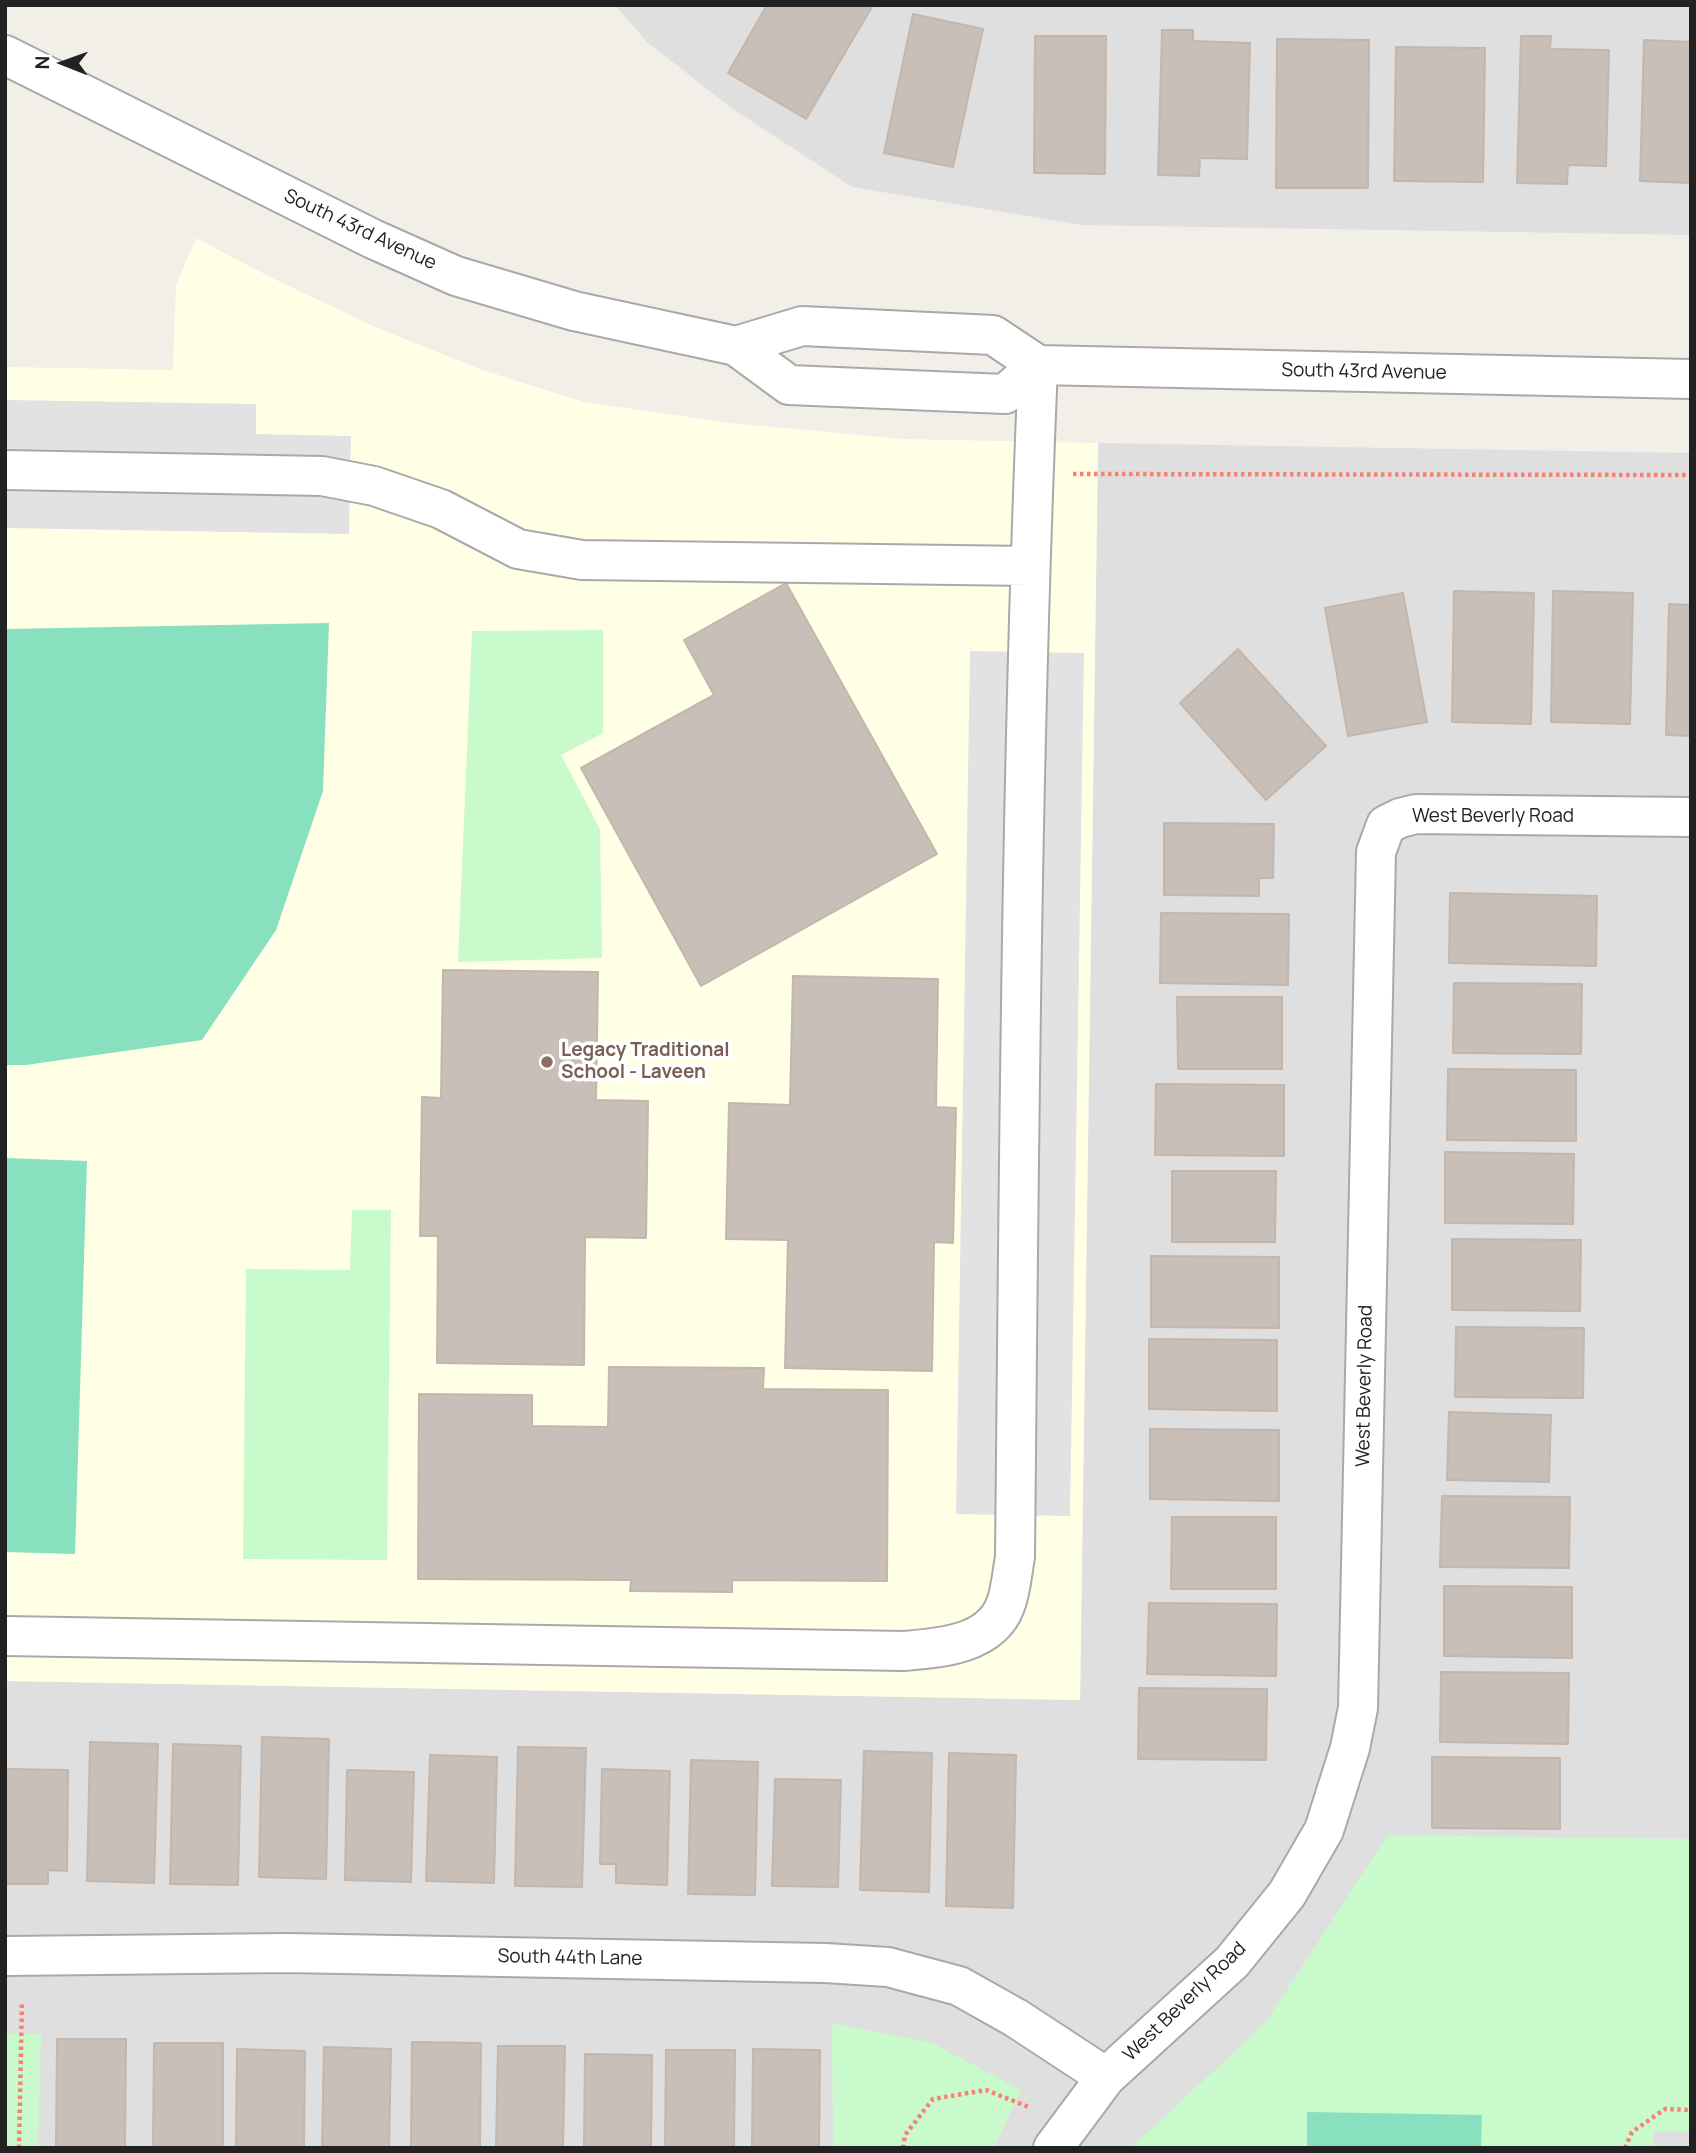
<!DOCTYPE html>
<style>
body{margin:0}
#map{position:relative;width:1696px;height:2153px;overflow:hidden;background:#f2efe9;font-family:Manrope,sans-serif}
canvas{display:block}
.frame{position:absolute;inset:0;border:7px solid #222;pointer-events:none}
.north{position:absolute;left:28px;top:28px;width:70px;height:70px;-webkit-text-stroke:5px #fff;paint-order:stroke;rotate:271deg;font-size:19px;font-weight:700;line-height:28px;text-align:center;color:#222}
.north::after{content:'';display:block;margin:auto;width:24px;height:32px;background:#222;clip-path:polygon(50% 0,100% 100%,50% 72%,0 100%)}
</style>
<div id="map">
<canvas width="1696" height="2153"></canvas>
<div class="frame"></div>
<div class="north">N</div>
</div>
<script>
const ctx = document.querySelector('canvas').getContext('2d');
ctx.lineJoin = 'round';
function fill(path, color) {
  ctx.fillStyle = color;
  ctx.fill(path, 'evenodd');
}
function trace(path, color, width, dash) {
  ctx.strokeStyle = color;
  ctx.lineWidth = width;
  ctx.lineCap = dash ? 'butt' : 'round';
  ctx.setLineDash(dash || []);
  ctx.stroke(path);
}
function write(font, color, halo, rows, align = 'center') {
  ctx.font = font + ' Manrope,sans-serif';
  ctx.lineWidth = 7;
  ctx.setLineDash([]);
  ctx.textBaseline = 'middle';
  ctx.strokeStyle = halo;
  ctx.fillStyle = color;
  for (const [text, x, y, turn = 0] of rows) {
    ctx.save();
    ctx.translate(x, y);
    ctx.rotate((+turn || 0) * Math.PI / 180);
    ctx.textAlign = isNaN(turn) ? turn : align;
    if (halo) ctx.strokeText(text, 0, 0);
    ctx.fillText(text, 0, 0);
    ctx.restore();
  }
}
const residential = new Path2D(`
 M615,5H1691V235L1081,225L852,187L730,107L647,42Z
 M1098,443L1691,453V2148H5V1681L1080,1700Z`);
const education = new Path2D(`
 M196,238L268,276L375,327L482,370L584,402L731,423L902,439L1098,443L1080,1700L5,1681V367L173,370L176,285Z`);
const park = new Path2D(`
 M603,630V733L561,755L600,829L602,958L458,962L472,631Z
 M352,1210H391L387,1560L243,1559L246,1269L350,1270Z
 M1388,1835L1691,1839V2132L1654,2131L1653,2148H1131L1265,2023Z
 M832,2023L932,2043L1021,2090L994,2148H833Z
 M5,2034H41L38,2148H5Z`);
const pitch = new Path2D(`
 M329,623L323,791L276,930L202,1040L26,1065H5V629Z
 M5,1158L87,1161L75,1554L5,1552Z
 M1307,2112L1482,2115L1481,2148H1307Z`);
const parking = new Path2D(`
 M5,400L256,404V434L351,436L349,534L5,528Z
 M970,651L1084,653L1070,1516L956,1514Z`);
const building = new Path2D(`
 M767,5H873L806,119L728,73Z
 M913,14L983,29L953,167L884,153Z
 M1162,30H1193V41L1250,43L1247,159L1200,158L1199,176L1158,175Z
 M1035,36H1106L1105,174L1034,173Z
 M1521,36H1551L1550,49L1609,50L1606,166L1568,165L1567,184L1517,183Z
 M1277,39L1369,40L1368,188H1276Z
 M1644,40L1691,42V183L1640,181Z
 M1396,47L1485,48L1483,182L1394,181Z
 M786,583L937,854L701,986L581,768L714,695L684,640Z
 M1454,591L1534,593L1531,724L1452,722Z
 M1553,591L1633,593L1630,724L1551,722Z
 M1403,593L1427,722L1348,736L1325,608Z
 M1669,604L1691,605V736L1666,735Z
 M1238,649L1326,746L1266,800L1180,703Z
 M1164,823L1274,824L1273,878H1259V896L1164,895Z
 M1450,893L1597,896L1596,966L1449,963Z
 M1161,913L1289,914L1288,985L1160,983Z
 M443,970L598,972L596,1100L648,1101L646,1238L585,1237L584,1365L437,1363L438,1236H420L422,1097L441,1098Z
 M793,976L938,979L936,1107L956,1108L953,1243L934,1242L932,1371L785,1368L788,1240L726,1239L729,1103L790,1105Z
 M1454,983L1582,984L1581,1054L1453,1053Z
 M1177,997H1282V1069H1178Z
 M1448,1069L1576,1070V1141L1447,1140Z
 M1156,1084L1284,1085V1156L1155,1155Z
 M1445,1152L1574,1154L1573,1224L1445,1223Z
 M1172,1171H1276L1275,1242H1172Z
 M1452,1239L1581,1240L1580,1311L1452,1310Z
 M1151,1256L1279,1257V1328L1151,1327Z
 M1456,1327L1584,1328L1583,1398L1455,1397Z
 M1149,1339L1277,1340V1411L1149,1409Z
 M609,1367L764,1368L763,1389L888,1390L887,1581L732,1580V1592L630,1591L631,1580L418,1579L419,1394L532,1395V1426L608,1427Z
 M1449,1412L1551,1415L1549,1482L1447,1480Z
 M1150,1429L1279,1430V1501L1150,1499Z
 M1442,1496L1570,1497L1569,1568L1440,1567Z
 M1172,1517H1276V1589H1171Z
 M1444,1586L1572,1587V1658L1444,1656Z
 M1149,1603L1277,1604L1276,1676L1147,1674Z
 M1441,1672L1569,1673L1568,1744L1440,1742Z
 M1139,1688L1267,1689L1266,1760L1138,1759Z
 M262,1737L329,1739L326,1879L259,1877Z
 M90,1742L158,1744L154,1883L87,1881Z
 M173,1744L241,1746L238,1885L170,1884Z
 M518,1747L586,1748L582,1887L515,1886Z
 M864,1751L932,1753L929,1892L860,1890Z
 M949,1753L1016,1755L1013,1908L946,1906Z
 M430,1755L497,1757L494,1883L426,1881Z
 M1432,1757L1560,1758V1829L1432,1828Z
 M691,1760L758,1762L755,1895L688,1894Z
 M5,1769L68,1770L67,1871L48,1870V1884H5Z
 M602,1769L670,1771L667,1885L616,1883V1864H600Z
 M347,1770L414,1772L411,1882L345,1880Z
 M775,1779L841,1780L838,1887L772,1886Z
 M57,2039H126L125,2148H56Z
 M412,2042L481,2043L480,2148H411Z
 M154,2043H223V2148H153Z
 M498,2046H565L563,2148H496Z
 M324,2047L391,2049L389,2148H322Z
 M237,2049L305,2051L304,2148H236Z
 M753,2049L820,2050L819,2148H752Z
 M666,2050H735L734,2148H665Z
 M585,2054L652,2055L651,2148H584Z`);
const path = new Path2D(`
 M1073,474L1691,475
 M19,2148L22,2001
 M903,2148L905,2135L933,2099L986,2090L1031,2108
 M1625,2148L1632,2132L1665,2109L1691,2110`);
const minor = new Path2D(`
 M5,55L373,239L456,276L574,311L736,346L789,385L1005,394L1038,365
 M736,346L802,326L993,335L1038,365L1691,379
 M5,470L322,476L374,486L441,509L518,549L582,560L1029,566
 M5,1636L904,1651C939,1648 990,1645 1005,1606C1011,1592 1012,1573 1015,1557C1019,1160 1021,762 1038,365
 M5,1956L287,1953L825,1963L888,1967L959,1986L1016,2018L1106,2077
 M1053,2148L1106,2077L1232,1962L1287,1894L1324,1830L1350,1748L1358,1708L1376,852L1386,825L1400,818L1416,814L1691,817`);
const markers = [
 [547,1062,7,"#8d6e63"]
];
const streetNames = [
 ["South 43rd Avenue",360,230,25],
 ["South 43rd Avenue",1364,372,1],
 ["West Beverly Road",1493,817],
 ["West Beverly Road",1365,1386,-89],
 ["South 44th Lane",570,1958,1],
 ["West Beverly Road",1185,2002,-44]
];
const educationNames = [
 ["Legacy Traditional",561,1051],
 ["School - Laveen",561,1073]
];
fill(residential, '#e0dfdf');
fill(education, '#ffffe5');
fill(park, '#c8facc');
fill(pitch, '#88e0be');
fill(parking, '#e2e2e2');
fill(building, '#c7bfb8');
trace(building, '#c4b6ab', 2);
trace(minor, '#a9a9a9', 42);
trace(path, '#fa8072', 4.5, [3.5, 3.5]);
trace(minor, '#fff', 38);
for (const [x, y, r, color] of markers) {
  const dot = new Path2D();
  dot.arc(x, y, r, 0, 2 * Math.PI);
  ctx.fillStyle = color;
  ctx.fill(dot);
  trace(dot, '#fff', 2.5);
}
write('19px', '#222', '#fff', streetNames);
write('bold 19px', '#785e54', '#fff', educationNames, 'left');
</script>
